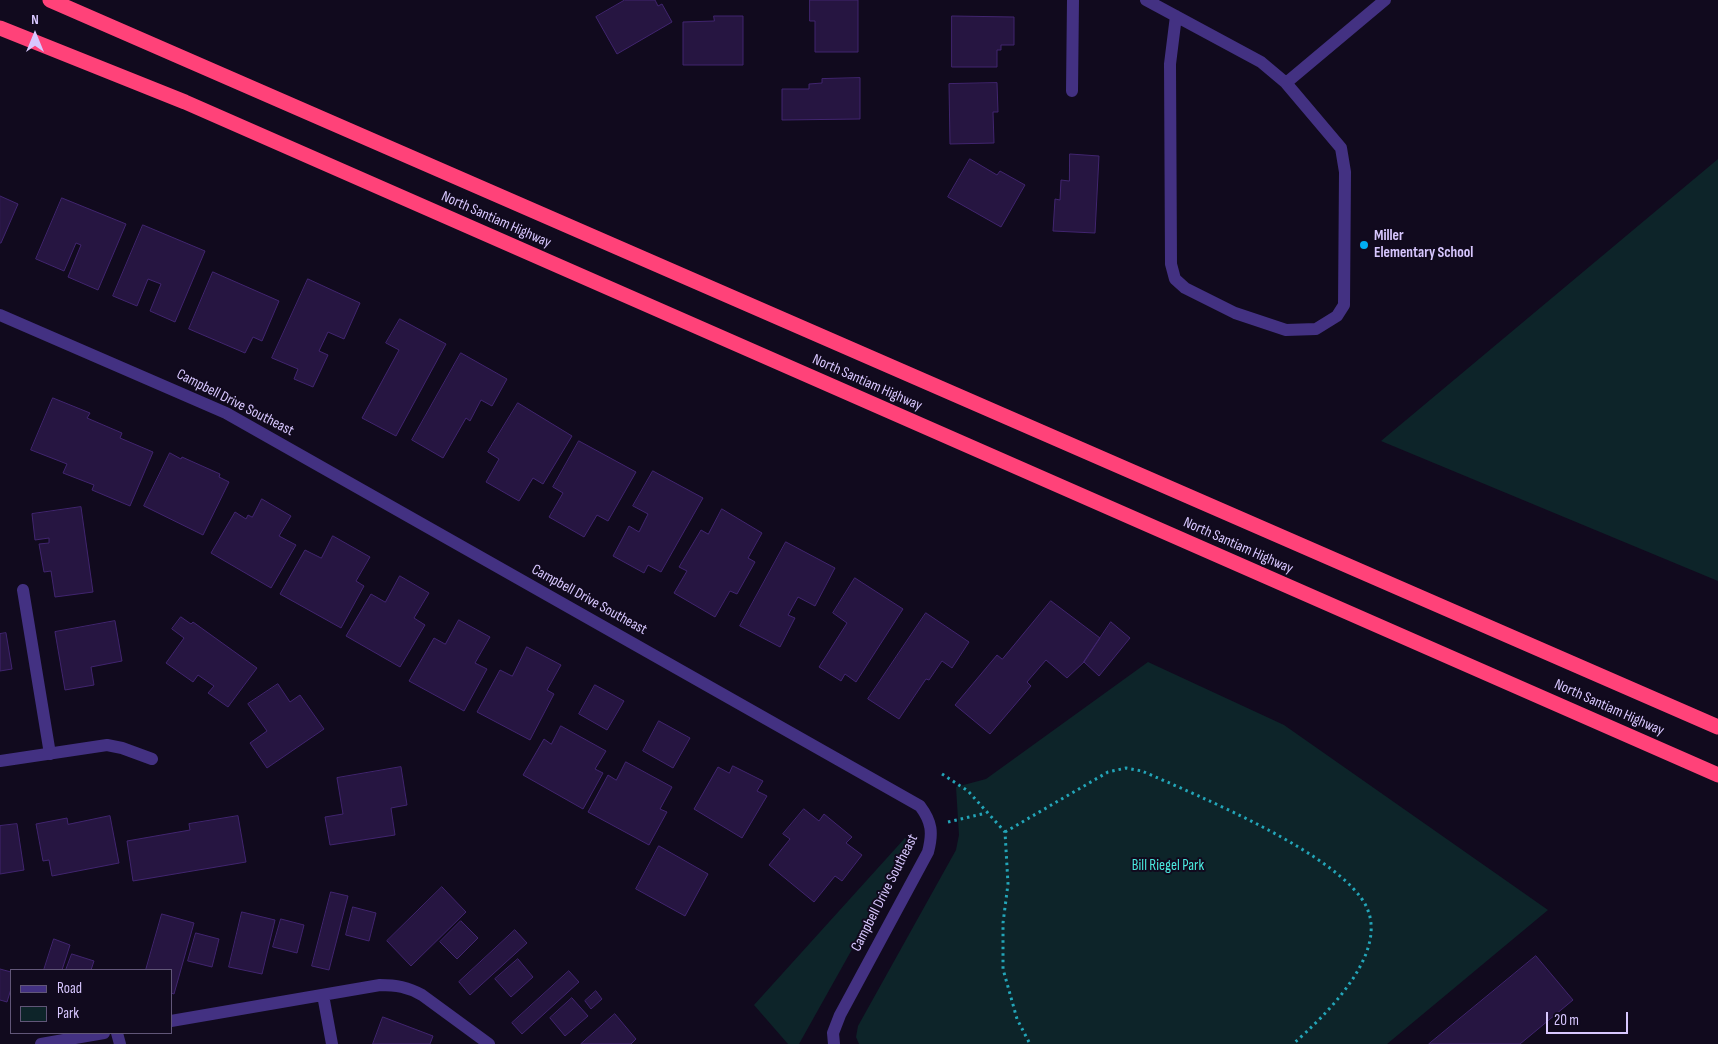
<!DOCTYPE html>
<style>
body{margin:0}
#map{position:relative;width:1718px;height:1044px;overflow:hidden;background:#110a1e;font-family:"Sofia Sans Condensed",sans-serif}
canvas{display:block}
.legend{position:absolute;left:10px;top:969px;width:162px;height:65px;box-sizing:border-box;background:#110a1e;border:1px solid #615678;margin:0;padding:6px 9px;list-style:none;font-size:15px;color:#d8c7ff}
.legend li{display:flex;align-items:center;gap:10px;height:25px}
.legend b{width:25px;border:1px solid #615678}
.north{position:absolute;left:10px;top:10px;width:50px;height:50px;-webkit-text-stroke:4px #110a1e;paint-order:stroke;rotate:0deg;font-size:14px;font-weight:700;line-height:20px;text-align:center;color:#d8c7ff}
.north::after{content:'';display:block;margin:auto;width:18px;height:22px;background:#d8c7ff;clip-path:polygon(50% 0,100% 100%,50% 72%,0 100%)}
.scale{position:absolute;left:1546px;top:1012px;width:82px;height:22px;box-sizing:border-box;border:2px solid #d8c7ff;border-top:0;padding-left:6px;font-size:15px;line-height:18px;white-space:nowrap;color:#d8c7ff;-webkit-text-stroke:4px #110a1e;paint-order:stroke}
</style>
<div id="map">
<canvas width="1718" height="1044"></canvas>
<ul class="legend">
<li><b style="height:6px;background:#433182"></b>Road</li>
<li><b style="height:14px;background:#0d2429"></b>Park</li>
</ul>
<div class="north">N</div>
<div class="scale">20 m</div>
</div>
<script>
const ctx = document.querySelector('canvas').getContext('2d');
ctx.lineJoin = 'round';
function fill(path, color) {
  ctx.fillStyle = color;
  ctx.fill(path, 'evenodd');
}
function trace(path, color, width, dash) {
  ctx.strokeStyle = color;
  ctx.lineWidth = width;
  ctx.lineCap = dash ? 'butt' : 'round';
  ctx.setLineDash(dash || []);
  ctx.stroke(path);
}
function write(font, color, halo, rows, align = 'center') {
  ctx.font = font + ' "Sofia Sans Condensed",sans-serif';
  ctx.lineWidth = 4;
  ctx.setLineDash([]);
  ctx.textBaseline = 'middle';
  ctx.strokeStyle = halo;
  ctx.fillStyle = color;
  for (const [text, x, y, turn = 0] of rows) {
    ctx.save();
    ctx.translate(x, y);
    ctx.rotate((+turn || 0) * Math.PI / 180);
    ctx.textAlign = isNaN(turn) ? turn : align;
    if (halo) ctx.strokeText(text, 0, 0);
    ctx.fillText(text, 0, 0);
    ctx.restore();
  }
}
const green = new Path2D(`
 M1718,159V581L1381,441Z
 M1148,662L1284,725L1548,910L1387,1044H859L856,1037L858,1026L956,850L959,835L956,787L986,779Z
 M905,838L911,844L799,1044H788L754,1005Z`);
const building = new Path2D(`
 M625,0H655L658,6L662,4L672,22L617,54L596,17Z
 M810,0H858V52H815V21H810Z
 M714,16H743V65H683V22L714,21Z
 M952,16L1014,17V45H1001V50H997V67H952Z
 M860,78V119L782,120V89H809V84L822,83V79Z
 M997,83L998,112H993L994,143L950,144L949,84Z
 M1070,154L1099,156L1095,233L1053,231L1055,199L1060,200L1061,180L1069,181Z
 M970,159L997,175L1000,171L1025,185L1001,227L948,197Z
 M0,196L18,204L1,243H0Z
 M62,198L126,224L98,290L68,277L81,245L76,243L64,271L36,259Z
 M143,225L205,251L175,322L150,311L161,284L148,279L137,306L113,296Z
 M213,272L279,301L262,341L253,337L245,353L189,329Z
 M308,279L360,303L344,339L328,332L319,351L328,355L313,387L294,379L298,369L272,358Z
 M400,319L446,344L396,436L362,418L399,350L386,343Z
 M461,353L507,379L492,406L481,400L470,421L466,418L443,458L412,440Z
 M53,398L90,413L87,418L122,433L120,438L153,452L130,506L92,490L94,485L63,473L67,464L31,450Z
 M518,403L572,436L543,484L533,478L519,501L486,482L499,459L488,452Z
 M579,441L636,472L608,521L597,515L584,537L549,517L563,493L553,487Z
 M170,453L181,459L182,457L220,474L219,477L229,482L203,535L144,506Z
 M653,471L703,498L661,572L648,565L644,573L613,556L629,526L639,532L648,514L633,506Z
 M262,499L291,516L279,536L296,545L271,588L211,553L235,512L246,519L248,515L252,517Z
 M81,507L93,592L55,597L51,571L44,572L39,544L49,543V538L35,540L32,514Z
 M722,509L762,533L748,558L755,562L737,594L730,591L715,617L674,593L687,571L679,567L701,530L708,534Z
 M333,536L370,557L356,581L364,586L341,628L280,594L305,550L321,558Z
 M786,542L835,568L815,606L798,597L788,615L795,618L780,647L740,626Z
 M400,576L429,593L414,618L425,625L400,667L346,636L371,594L385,602Z
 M855,578L903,609L856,682L845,674L841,681L819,667L847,623L833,613Z
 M1051,601L1100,638L1084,662L1067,678L1046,660L1027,682L1031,686L990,734L955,705L997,655L1002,659Z
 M926,613L969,642L952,668L942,661L929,680L926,679L899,719L868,699Z
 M181,617L191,624L193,622L257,668L228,707L208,693L214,686L198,675L193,682L166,663L184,638L172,629Z
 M459,620L490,637L475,663L487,669L464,711L409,681L434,638L445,644Z
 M115,621L122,661L91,667L94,685L65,690L55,632Z
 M1111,622L1130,638L1099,676L1084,662Z
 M6,633L12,669L0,671V634Z
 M527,647L561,665L547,690L554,694L530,740L477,712L500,670L512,676Z
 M278,684L290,702L300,695L324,729L267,768L250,743L267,731L248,704Z
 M595,685L624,701L607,730L579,714Z
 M659,721L690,738L673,768L643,751Z
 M561,726L606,751L595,769L603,773L583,809L523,775L544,739L551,744Z
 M626,762L672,787L660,809L667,812L649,845L588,812L608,775L616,780Z
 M733,766L763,781L757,791L767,796L742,838L694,809L718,767L729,773Z
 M401,767L407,805L391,808L395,835L330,845L325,817L343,814L337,778Z
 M804,809L819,821L824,814L852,837L846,843L862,855L842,881L835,876L814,902L769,865L790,839L783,834Z
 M110,816L119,863L52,876L49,860L43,861L36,824L67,818L68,824Z
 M238,816L246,862L133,881L127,841L190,830L189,824Z
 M17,824L24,870L0,874V826Z
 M659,846L708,874L685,916L636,889Z
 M442,887L466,912L411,966L387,941Z
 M331,892L348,896L329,970L312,966Z
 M353,907L376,913L369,941L346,935Z
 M242,912L275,920L262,974L229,967Z
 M162,914L194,923L174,994L171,993V970H146Z
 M281,919L304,925L297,953L273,947Z
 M461,921L478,938L457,959L440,942Z
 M515,930L527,943L470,995L459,982Z
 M196,933L219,939L212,967L188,961Z
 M54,939L70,945L62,970H44Z
 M72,954L94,961L91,970H66Z
 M1536,956L1573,1000L1520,1044H1429Z
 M518,959L533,977L511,997L495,979Z
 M0,969L11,972V989L7,1002L0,1000Z
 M569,971L579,982L522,1034L512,1023Z
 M596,991L602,999L591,1009L585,1001Z
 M572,998L588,1016L565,1036L550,1018Z
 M615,1014L636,1039L631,1044H581Z
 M383,1017L433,1036L430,1044H373Z`);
const path = new Path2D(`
 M942,774L968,791L1005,832L1008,884L1003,923V969L1017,1019L1030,1044
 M948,822L986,813
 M1005,832L1108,772L1126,768L1142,771C1196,795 1343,855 1367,908C1388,955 1325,1016 1293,1044`);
const lane = new Path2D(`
 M1146,0L1261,62L1286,83L1341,148L1345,172L1344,305L1337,316L1316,329L1286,330L1235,313L1185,288L1175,279L1171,264L1170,64L1176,16
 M1286,83L1385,0
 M23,590L50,754
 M323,995L332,1044
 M171,1021L380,985C396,985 408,987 422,995L489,1044
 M117,1033L120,1044
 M41,1044L104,1033`);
const street = new Path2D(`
 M1072,91L1073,0
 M0,315L226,413L920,806C932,822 933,833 928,852L840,1015L833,1033L834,1044
 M0,761L107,745L122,748L152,759`);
const highway = new Path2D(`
 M50,0L1718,727
 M0,28L185,102L1718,775`);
const markers = [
 [1364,245,5,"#00adf2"]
];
const streetNames = [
 ["North Santiam Highway",496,220,24],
 ["North Santiam Highway",867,383,24],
 ["Campbell Drive Southeast",235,403,27],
 ["North Santiam Highway",1238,546,24],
 ["Campbell Drive Southeast",589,600,29],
 ["North Santiam Highway",1609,708,24],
 ["Campbell Drive Southeast",885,893,-63]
];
const poiNames = [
 ["Miller",1374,236],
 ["Elementary School",1374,253]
];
const parkNames = [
 ["Bill Riegel Park",1168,866]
];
fill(green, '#0d2429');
fill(building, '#261541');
trace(building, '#41256f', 1);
trace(path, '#23a5b8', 3, [2.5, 4]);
trace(lane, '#433182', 12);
trace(street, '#433182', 12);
trace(highway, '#ff4279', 15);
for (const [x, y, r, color] of markers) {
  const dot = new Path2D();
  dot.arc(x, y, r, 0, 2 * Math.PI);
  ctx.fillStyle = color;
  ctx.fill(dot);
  trace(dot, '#110a1e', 2);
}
write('15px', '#d8c7ff', '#110a1e', streetNames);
write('bold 15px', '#d8c7ff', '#110a1e', poiNames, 'left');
write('15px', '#4ae8de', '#110a1e', parkNames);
</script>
